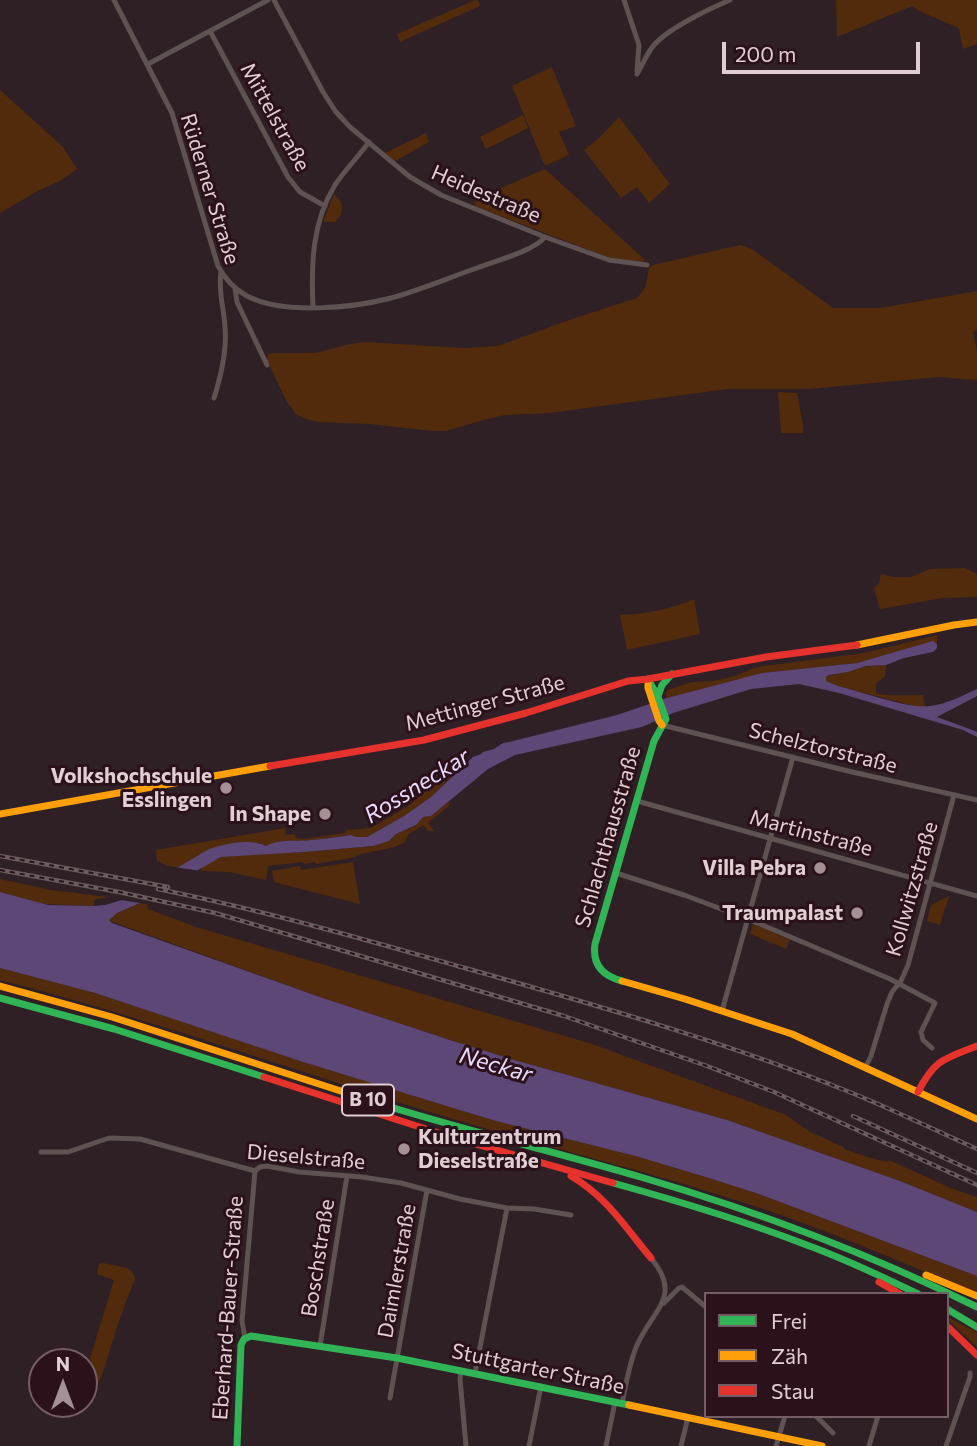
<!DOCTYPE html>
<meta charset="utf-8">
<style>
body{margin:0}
#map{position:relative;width:977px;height:1446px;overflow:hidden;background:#2f2025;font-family:Commissioner,sans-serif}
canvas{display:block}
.legend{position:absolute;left:704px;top:1292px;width:245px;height:126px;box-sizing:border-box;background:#2b111a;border:2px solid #745d64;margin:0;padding:9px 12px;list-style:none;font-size:21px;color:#e1ced3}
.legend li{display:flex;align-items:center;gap:14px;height:35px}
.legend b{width:35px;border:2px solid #745d64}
.north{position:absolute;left:28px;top:1348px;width:70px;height:70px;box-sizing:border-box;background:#2b111a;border:2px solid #745d64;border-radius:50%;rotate:0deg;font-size:19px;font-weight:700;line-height:28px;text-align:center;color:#e1ced3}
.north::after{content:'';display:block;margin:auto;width:24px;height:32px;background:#a39196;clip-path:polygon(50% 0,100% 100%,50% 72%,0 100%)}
.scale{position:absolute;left:722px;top:42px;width:198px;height:32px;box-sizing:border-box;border:4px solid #e1ced3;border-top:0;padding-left:9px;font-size:21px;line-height:24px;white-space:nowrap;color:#e1ced3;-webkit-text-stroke:5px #2b111a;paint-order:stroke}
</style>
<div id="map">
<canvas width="977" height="1446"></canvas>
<ul class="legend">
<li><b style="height:9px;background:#30b455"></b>Frei</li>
<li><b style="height:9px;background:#ff9f0a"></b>Zäh</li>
<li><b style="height:9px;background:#e5322d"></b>Stau</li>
</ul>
<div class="north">N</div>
<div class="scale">200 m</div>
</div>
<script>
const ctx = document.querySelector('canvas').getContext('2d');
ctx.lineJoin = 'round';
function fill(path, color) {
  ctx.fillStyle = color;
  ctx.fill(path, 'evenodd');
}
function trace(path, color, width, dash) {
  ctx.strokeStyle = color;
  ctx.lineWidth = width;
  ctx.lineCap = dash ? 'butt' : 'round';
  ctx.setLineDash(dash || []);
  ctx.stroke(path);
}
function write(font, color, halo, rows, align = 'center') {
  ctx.font = font + ' Commissioner,sans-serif';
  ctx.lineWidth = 6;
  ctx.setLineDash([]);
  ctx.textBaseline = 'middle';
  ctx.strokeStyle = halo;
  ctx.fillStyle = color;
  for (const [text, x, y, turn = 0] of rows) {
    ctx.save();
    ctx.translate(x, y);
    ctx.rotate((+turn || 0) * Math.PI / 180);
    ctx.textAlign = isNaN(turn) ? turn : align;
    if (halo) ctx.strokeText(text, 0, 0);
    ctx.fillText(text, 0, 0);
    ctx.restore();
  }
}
const green = new Path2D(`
 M475,0H478L480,6L400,42L397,34Z
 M836,0H977V44L963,49L959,28L921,12L912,6L837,37Z
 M552,67L576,126L559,132L569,155L547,165L544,164L512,86Z
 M0,90L63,147L77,169L60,181L36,192L0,213Z
 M523,115L528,128L486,149L480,137Z
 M619,117L670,184L649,203L637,187L621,198L584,150L600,137Z
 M426,133L429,142L395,161L385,153Z
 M545,169L644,259L643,262L624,261L605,256L477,207L474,204L475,200L478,198Z
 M334,194C344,202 345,213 335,222H323Z
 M740,245L752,249L833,308H880L977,291V330L973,332L977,351V380L938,377L809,389H727L550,413L505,415L487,419L446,431H433L369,424L318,422L303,418L295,413L286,400L267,360L268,354L272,353H316L346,345L364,342L465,348L498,346L572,319L637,298L645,288L649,268L653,265Z
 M778,392L797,393L803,424V433H781Z
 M965,568L977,574V597L943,598L880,609L874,588L879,583L881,574L893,577H911L930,569Z
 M694,599L700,634L627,650L620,615C645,614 672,609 694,599Z
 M937,635V644L933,642L857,663L762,673L665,699L667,690L692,682L713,681L735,676L757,667L864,653Z
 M886,665L885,676L876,684V694C892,696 907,695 923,695L925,707H918L838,686L826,681V677C833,674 842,674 850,671C862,667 873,665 886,665Z
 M466,762L431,797L404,816L367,837H356L351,835C337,837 324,839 311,840C295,842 280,838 266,846L259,843L209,849L180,868L168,866L157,861L156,850L285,828L286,835L295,834L296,838L304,839L345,833L346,830L371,828L408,806L444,776V773Z
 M448,802L450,805L428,823L434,831H428L423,825L408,835L405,842L395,847L356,855V857L316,864L315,862L304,864L303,862L268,866L266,880L229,872L201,871V867L213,860L226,856L304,852L373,846L391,840L396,834L415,826L423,817L431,816Z
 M353,862L360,904L274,882L272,871L300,866L301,870Z
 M0,879L51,890L108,897L94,900V906L43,904L0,892Z
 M949,896L940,925L927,921L931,905Z
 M140,903L147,904L148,909L196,927L592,1044L786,1115L810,1132L844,1147V1149L870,1158L888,1162L889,1160L953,1189L977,1197V1212L900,1181L727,1120L511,1059L450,1040L317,996L110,921L109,919L117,913Z
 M753,924L790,940L786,949L750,934Z
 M0,968L95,993L303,1062L440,1104L496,1121L639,1157L712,1179L756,1193L977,1276V1293C900,1262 824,1228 745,1203C641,1169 534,1144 430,1112C286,1068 145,1017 0,980Z
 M103,1263C115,1266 132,1265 135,1278L120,1318L101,1378L97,1383H84V1378L114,1280L97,1274L99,1264Z
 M947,1317L977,1332V1347L947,1319Z`);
const water = new Path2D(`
 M933,641L937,644V648L933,652L904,658L886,665L866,666L848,672L829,675L826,677V681L838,686C863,692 907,709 930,706C947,704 962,696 977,689V696L937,717L975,731L977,732V737L963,730L839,693L799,684L751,689L673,713L642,727L515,755L488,769L431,816L423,817L416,825L396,834L389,841L373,846L304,852L221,857L140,903L117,913L109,920L112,923L317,996L450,1040L511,1059L727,1120L900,1181L977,1212V1276L756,1193L712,1179L639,1157L496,1121L440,1104L303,1062L95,993L0,968V892L48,905L94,906L105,905L122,900L209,849C225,844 250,838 266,846C280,838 295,842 311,840C324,839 337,837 351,835L356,837H367L404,816L431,797L473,757L481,754L483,752L494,749L503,743L509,742L617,715L667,698L762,673L857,663Z`);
const pier = new Path2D(`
 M174,867L201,871L146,904L115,899Z`);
const street = new Path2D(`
 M114,0L172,113L218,266C225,279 234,289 247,296C283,315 353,308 391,298C420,290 448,278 477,268C495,261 534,251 545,237
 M274,0L323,92L336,112L350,127L410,177L441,195L545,237L609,260L647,265
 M624,0L639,45L637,71
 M210,31L288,177L300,192L325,206
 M148,64L268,0
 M637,74C643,64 647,53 654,45C669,28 709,9 730,0
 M235,288L237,302L267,365
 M313,307C311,265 312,222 335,185C345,170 358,157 369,142
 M214,398C221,376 227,350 225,327C224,308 218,292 221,272
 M662,725L848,771L977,800
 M637,801L977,896
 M616,873L684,895L748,919L890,979L935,1003L921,1032L923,1040L932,1048
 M722,1011L793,757
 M865,1068L871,1056L887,1004L892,992L901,981L908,965L954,795
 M41,1152H68L109,1138L140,1139L255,1171L260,1167L267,1166L299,1172L362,1177L401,1183L460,1199L507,1208L534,1209L571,1215
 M664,1303L679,1288L682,1287L706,1307
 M245,1338L242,1321L255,1171
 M320,1346L347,1176
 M461,1370L460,1379L466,1446
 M475,1373L507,1208
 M390,1398L427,1190
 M622,1404C626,1384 629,1364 637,1345C653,1309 683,1297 651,1258
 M816,1416L833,1433
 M529,1446L541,1386
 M606,1446L615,1402
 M681,1446L688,1417
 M776,1446L785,1416
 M869,1446L878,1416
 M946,1446L970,1377V1373`);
const fast = new Path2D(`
 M658,696L662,685L672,674
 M622,981C603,976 592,965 595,944L654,741L666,719L658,697L648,679
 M0,998L114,1029L264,1077
 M387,1106C472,1132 559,1153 644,1178C759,1212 870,1254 977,1307
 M613,1183C678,1201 742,1220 804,1244C843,1258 881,1276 918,1294
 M947,1309L977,1327
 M237,1446L241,1345L244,1339L251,1336L397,1358L629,1405`);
const slow = new Path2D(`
 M857,645L954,625L977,622
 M648,680V688L659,721L662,725
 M0,814L270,766
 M622,981L685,999L792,1034L977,1119
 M0,986L112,1017L387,1106
 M926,1275L977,1296
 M629,1405L822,1446`);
const jam = new Path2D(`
 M270,766L424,740L526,713L628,681L648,679L766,657L857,645
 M264,1077L451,1137L613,1183
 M918,1092C935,1059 944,1059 977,1046
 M571,1176C607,1197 625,1227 651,1258
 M879,1282L900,1294
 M947,1326L977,1355`);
const rail = new Path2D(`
 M0,856L168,887
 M0,870L119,892L215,913L564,1016L707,1066L774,1092L977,1185
 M158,889C262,910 363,939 465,968C592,1004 719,1040 842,1089C888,1107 932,1129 977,1149
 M853,1116L977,1173`);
const markers = [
 [226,788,7,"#a39196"],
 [325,814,7,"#a39196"],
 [820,868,7,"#a39196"],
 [857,913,7,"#a39196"],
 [404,1149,7,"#a39196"]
];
const shields = [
 [368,1100,52]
];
const shieldNames = [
 ["B 10",368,1100]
];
const streetNames = [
 ["Mittelstraße",275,117,61],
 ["Rüderner Straße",210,189,73],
 ["Heidestraße",486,194,23],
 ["Mettinger Straße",485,703,-15],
 ["Schelztorstraße",823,748,14],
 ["Martinstraße",811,833,15],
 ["Schlachthausstraße",608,837,-74],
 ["Kollwitzstraße",912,889,-74],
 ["Dieselstraße",306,1157,5],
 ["Boschstraße",318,1258,-81],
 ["Daimlerstraße",397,1271,-80],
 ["Eberhard-Bauer-Straße",228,1308,-86],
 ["Stuttgarter Straße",538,1369,12]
];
const poiNames = [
 ["Volkshochschule",212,776],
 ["Esslingen",212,800],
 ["In Shape",311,814],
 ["Villa Pebra",806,868],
 ["Traumpalast",843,913],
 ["Kulturzentrum",418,1137,"left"],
 ["Dieselstraße",418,1161,"left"]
];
const waterNames = [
 ["Rossneckar",417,786,-32],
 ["Neckar",496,1065,16]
];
fill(green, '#512b0b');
fill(water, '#5c4776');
fill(pier, '#2f2025');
trace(street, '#5e5252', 5);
trace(fast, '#30b455', 7);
trace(slow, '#ff9f0a', 7);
trace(jam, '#e5322d', 7);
trace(rail, '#685c5e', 4.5);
trace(rail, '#2b111a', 2, [5]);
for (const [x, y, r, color] of markers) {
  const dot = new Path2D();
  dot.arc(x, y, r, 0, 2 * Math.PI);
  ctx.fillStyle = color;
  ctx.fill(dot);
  trace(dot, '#2b111a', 2.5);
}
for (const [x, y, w] of shields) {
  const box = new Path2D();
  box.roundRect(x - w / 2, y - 15.5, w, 31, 5);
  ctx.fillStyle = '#2b111a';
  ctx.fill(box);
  trace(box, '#e1ced3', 2);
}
write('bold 19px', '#e1ced3', null, shieldNames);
write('21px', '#e1ced3', '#2b111a', streetNames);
write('bold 21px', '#e1ced3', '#2b111a', poiNames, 'right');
write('italic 23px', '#e8dcfd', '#2b111a', waterNames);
</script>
